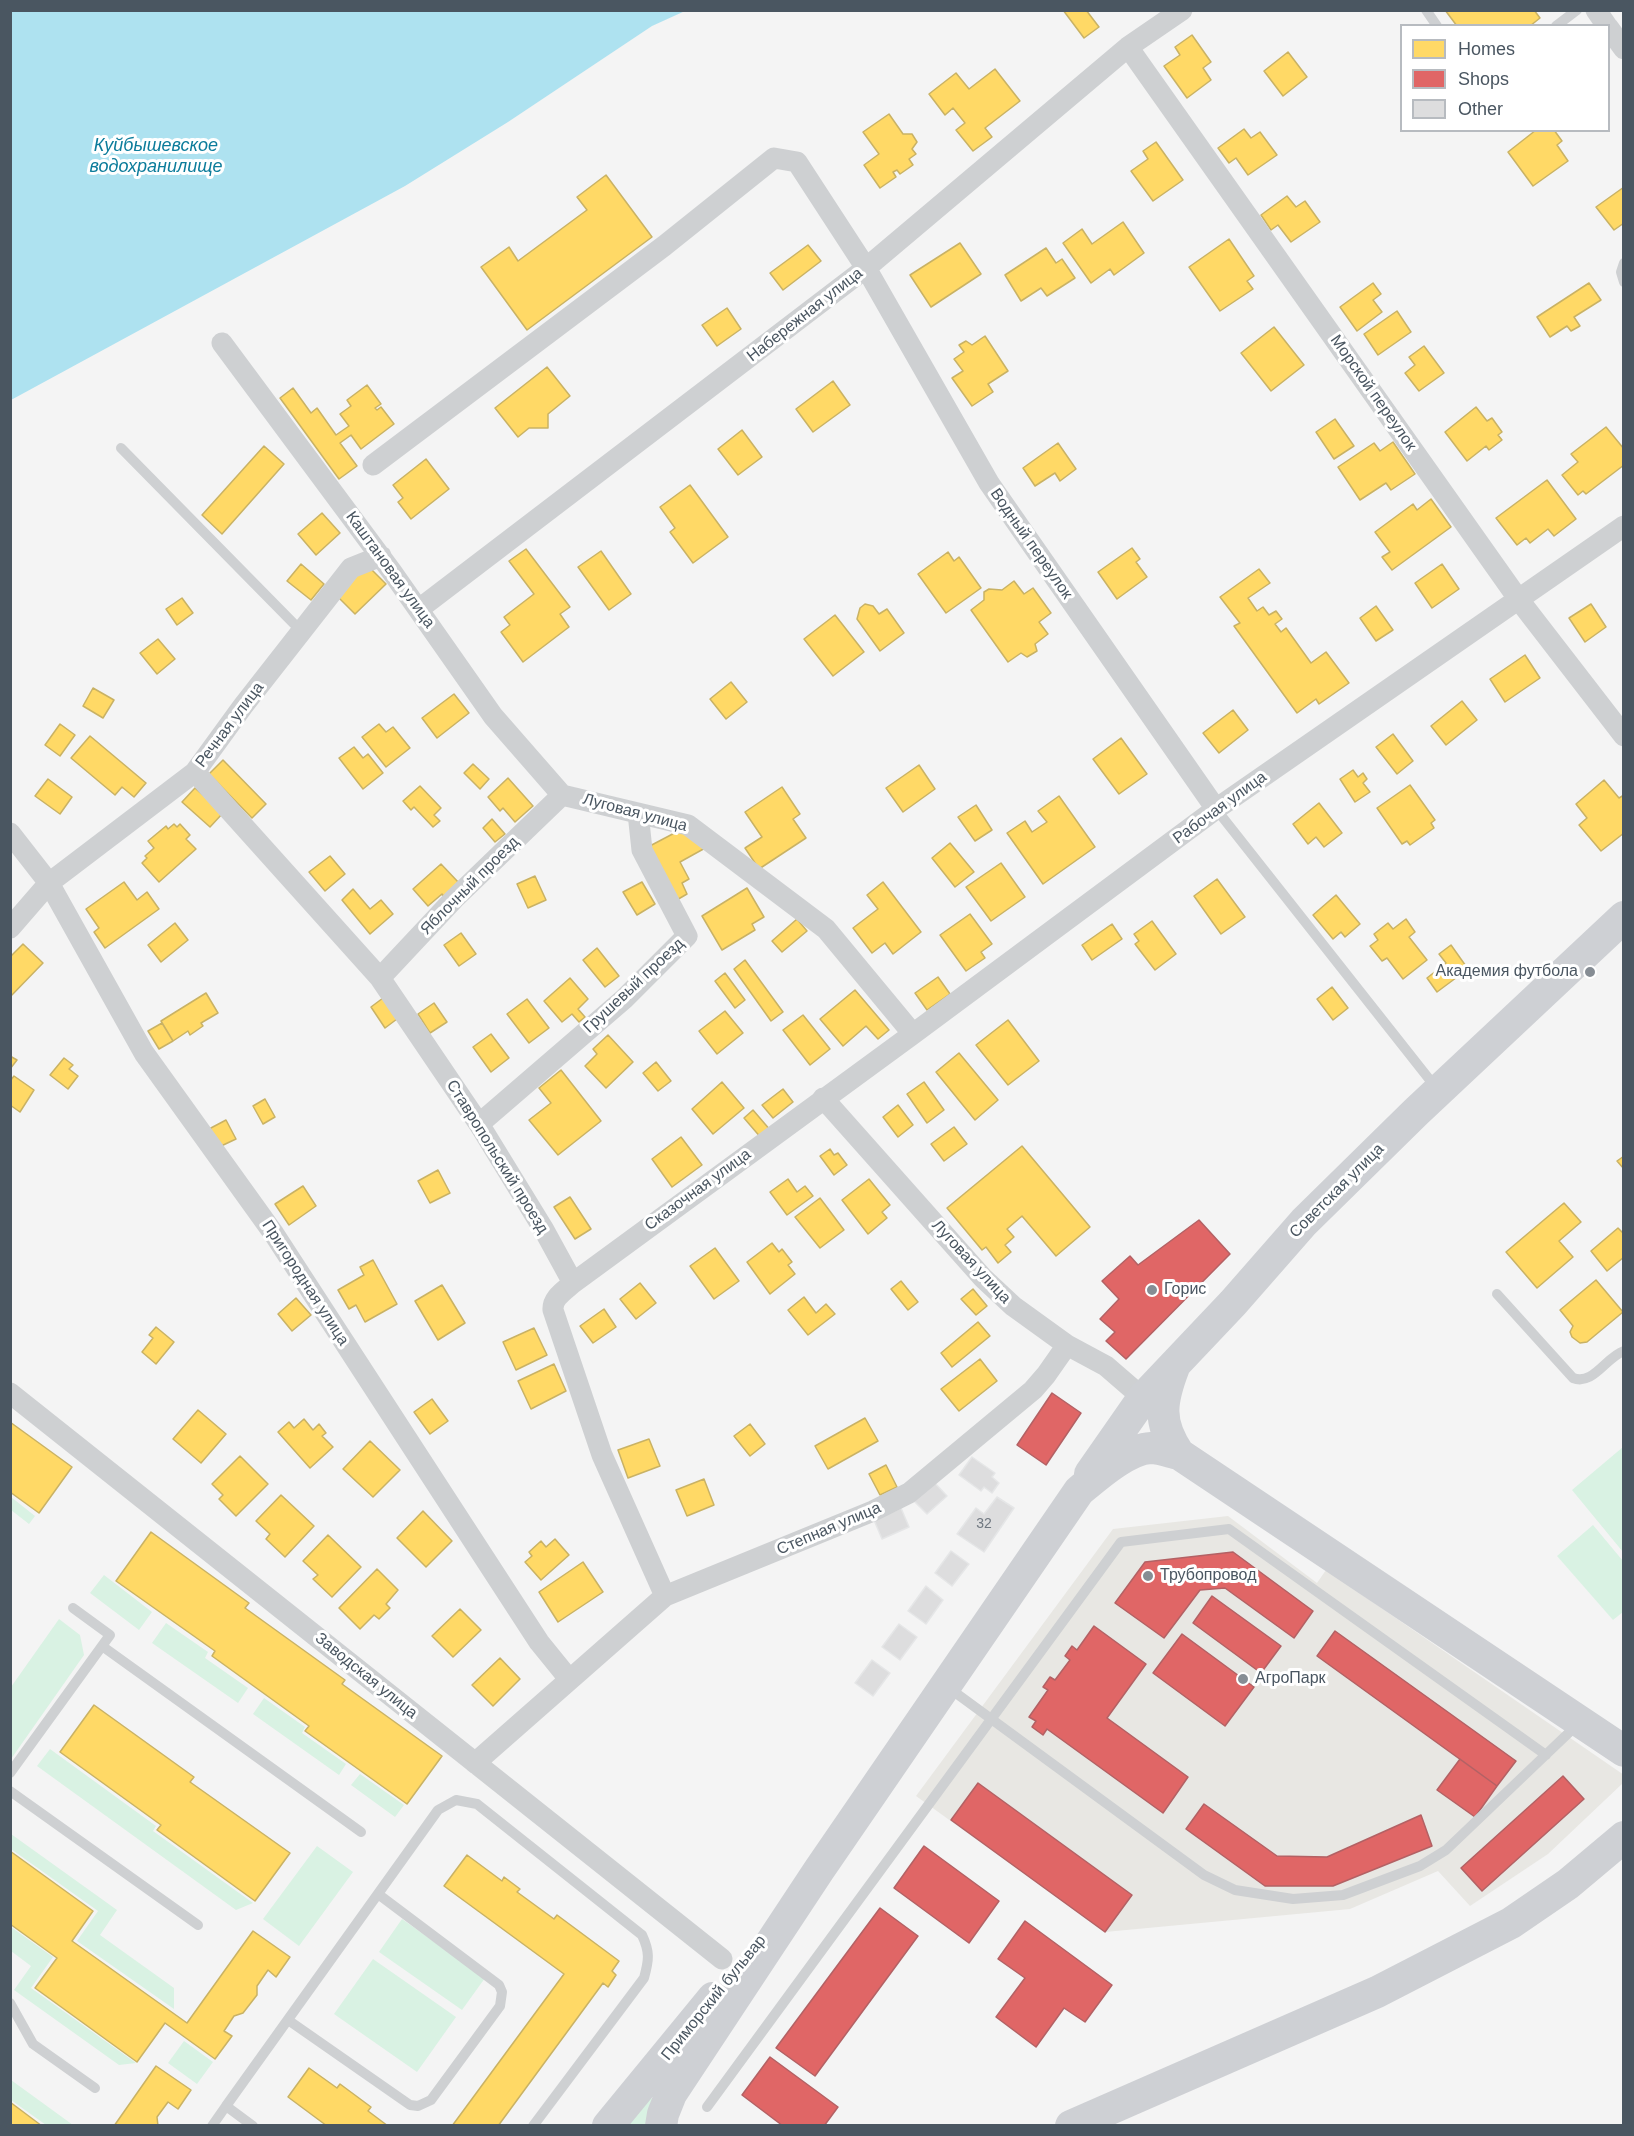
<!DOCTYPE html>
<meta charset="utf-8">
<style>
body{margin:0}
#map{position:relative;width:1634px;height:2136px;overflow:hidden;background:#f4f4f4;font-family:Arial,sans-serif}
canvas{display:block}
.frame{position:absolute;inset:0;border:12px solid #4a5661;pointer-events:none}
.legend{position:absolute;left:1400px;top:24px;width:210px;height:108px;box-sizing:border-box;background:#fff;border:2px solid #b7bbc0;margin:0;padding:8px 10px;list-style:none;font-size:18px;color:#4a5661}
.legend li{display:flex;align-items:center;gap:12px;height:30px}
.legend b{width:30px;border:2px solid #b7bbc0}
</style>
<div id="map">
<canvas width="1634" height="2136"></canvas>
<div class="frame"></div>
<ul class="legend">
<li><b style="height:16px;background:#ffd966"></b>Homes</li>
<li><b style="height:16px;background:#e06666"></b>Shops</li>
<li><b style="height:16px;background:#ddddde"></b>Other</li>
</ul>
</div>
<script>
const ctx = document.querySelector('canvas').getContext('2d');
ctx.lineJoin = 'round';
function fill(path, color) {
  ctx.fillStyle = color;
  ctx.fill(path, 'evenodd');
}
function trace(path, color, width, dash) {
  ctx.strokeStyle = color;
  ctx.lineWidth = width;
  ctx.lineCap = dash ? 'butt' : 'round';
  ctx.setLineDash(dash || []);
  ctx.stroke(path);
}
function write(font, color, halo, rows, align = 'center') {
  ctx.font = font + ' Arial,sans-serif';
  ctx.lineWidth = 6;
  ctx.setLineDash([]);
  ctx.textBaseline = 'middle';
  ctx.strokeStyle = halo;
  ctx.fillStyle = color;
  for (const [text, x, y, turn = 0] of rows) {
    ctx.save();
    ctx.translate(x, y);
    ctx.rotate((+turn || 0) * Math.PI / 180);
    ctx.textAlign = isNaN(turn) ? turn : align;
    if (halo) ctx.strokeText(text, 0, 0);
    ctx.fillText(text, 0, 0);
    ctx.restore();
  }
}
const commercial = new Path2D(`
 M1228,1516L1317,1583L1326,1570L1624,1775L1623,1783L1548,1854L1470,1906L1438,1871L1350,1909L1105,1932L916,1796L1113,1529Z`);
const green = new Path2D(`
 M1623,1447V1552L1572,1490Z
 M11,1497L35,1516L29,1524L11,1510Z
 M1593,1525L1623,1561V1612L1613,1620L1557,1556Z
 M104,1575L152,1612L139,1630L90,1593Z
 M59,1619L80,1635L84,1655L11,1759V1687Z
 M166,1623L208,1652L205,1658L248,1688L238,1703L152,1643Z
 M264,1698L305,1727L302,1733L346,1764L339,1775L253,1714Z
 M50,1749L156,1826L153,1831L253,1903L236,1910L37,1766Z
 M360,1774L404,1805L395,1817L351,1785Z
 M11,1834L117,1910L100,1935L174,1988V2009L77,1941L98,1911L11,1849Z
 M317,1846L353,1872L299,1946L263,1919Z
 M402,1919L485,1978L462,2010L379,1952Z
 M11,1927L53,1957L31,1988L136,2063L119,2065L14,1990L31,1966L11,1951Z
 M373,1959L456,2017L417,2072L334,2014Z
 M184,2041L213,2062L197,2084L168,2063Z
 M11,2080L73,2125H46L11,2100Z
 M650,2097L654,2100L651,2125L620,2126Z`);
const water = new Path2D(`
 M11,10H685V11L652,26L508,122L405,186L11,400Z`);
const homes = new Path2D(`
 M1063,10H1086L1099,27L1084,38Z
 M1445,10H1534L1540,18L1530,26H1457Z
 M1192,35L1211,62L1203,68L1211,80L1187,98L1164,66L1180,55L1175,47Z
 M1288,52L1307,77L1283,96L1264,71Z
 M995,69L1020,101L985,128L992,137L973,151L956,130L965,123L953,108L945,115L929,94L956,73L969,89Z
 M889,114L903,134H912L917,142L912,149L916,154L909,159L913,165L900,174L897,170L893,172L896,177L880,188L864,165L879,154L863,132Z
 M1244,129L1251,138L1260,132L1277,155L1248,175L1236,158L1229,163L1218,148Z
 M1536,130H1554L1562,141L1557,145L1568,161L1533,186L1508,152Z
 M1156,142L1183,180L1153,201L1131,171L1148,159L1143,151Z
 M606,175L652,237L527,330L481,267L509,247L518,261L587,210L577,197Z
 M1624,187V223L1614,230L1596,207Z
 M1287,196L1296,207L1305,201L1320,222L1291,242L1278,225L1271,230L1261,215Z
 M1123,222L1144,253L1114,275L1110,269L1091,283L1063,243L1082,229L1092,244Z
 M1229,239L1254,276L1247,281L1253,289L1220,311L1189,267Z
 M960,243L981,274L931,307L910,275Z
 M808,245L821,261L783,290L770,273Z
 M1046,248L1056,263L1062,259L1075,278L1047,296L1041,288L1021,301L1005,275Z
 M1373,283L1381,294L1373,300L1382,312L1357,331L1340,307Z
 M1589,283L1601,300L1574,317L1580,326L1571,331L1567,326L1550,337L1537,317Z
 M727,308L741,329L717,346L702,325Z
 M1397,311L1411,332L1378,355L1364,334Z
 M1274,327L1304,365L1271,391L1241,353Z
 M985,336L1008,371L988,384L993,392L972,406L952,378L963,371L954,359L964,352L959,345L966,341L972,345Z
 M1424,346L1444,373L1419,391L1405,373L1415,365L1409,357Z
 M547,367L570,396L548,414V428H529L518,437L495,408Z
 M833,381L850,405L813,432L796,409Z
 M367,385L381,404L375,408L377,410L381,407L394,424L361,449L351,435L340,443L357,466L339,479L280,398L293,388L311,413L317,408L336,435L349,426L340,414L351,406L347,400Z
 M1476,407L1487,421L1492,418L1502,432L1498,435L1502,440L1489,450L1486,446L1467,461L1445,432Z
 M1335,419L1354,446L1334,459L1316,432Z
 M1606,427L1624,449V465L1586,494L1583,491L1578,495L1562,475L1578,462L1571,454Z
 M742,430L762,457L738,475L718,449Z
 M1393,442L1415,474L1391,490L1386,483L1360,500L1338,467L1374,443L1380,451Z
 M1058,443L1076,469L1060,481L1055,473L1035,486L1023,468Z
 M264,446L284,464L222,534L202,515Z
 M426,459L449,489L411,519L398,502L403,498L393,485Z
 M1547,480L1576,519L1554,536L1548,529L1530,543L1526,538L1517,545L1496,518Z
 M690,485L728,537L693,563L670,532L675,528L660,507Z
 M1431,499L1451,527L1392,570L1382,557L1390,552L1375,532L1413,504L1417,510Z
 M322,513L340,533L316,555L298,534Z
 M1132,548L1140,559L1136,562L1147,577L1117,599L1098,572Z
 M526,549L570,607L560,614L569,627L523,662L501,632L510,625L504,617L534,594L509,561Z
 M601,551L631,594L609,610L578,567Z
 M948,552L954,561L959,557L981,588L946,613L918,574Z
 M301,564L324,584L311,600L287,581Z
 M1442,564L1459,589L1432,608L1415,583Z
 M370,568L386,584L355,614L335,594L357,573Z
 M1259,569L1270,583L1248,598L1257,611L1263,607L1269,615L1276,611L1282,619L1275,624L1281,632L1286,628L1311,663L1326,652L1349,683L1319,704L1316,699L1297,713L1234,626L1240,623L1220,597Z
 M1014,581L1024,594L1033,588L1051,613L1039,622L1048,634L1035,644L1037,651L1027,657L1021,653L1008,662L971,610L984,600V592L989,589L1002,590Z
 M182,598L193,613L177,625L166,609Z
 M865,604L873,606L879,614L887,609L904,633L880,651L857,619L860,608Z
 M1591,604L1606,627L1585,642L1569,618Z
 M1376,606L1393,630L1376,641L1360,618Z
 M835,615L864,652L833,676L804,639Z
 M158,639L175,659L157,674L140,653Z
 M1525,655L1540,678L1505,702L1490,679Z
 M731,682L747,702L726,719L710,699Z
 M93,688L114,700L103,718L83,706Z
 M454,694L469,713L437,738L422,718Z
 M1462,701L1477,720L1446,745L1431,726Z
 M1233,710L1248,730L1219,753L1203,733Z
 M60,724L75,735L60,756L45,745Z
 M379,724L386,732L393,727L410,748L386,767L362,737Z
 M1393,734L1413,761L1397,774L1376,747Z
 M90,736L146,783L134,797L122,787L115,795L71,758Z
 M1121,738L1147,774L1119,794L1093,759Z
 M354,747L363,758L368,754L383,773L363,789L339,758Z
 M223,760L266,804L252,818L209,774Z
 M473,764L489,779L480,789L464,773Z
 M919,765L935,789L903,812L886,788Z
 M1353,770L1358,777L1363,773L1367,779L1363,783L1370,792L1355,802L1340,779Z
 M508,778L533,806L515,822L503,808L500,811L488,797Z
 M48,779L72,797L60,814L35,796Z
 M1604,780L1619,798L1624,795V833L1601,851L1579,825L1587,818L1576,804Z
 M1410,785L1435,820L1431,823L1434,828L1410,845L1407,841L1402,844L1377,808Z
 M420,786L441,808L434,815L440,821L433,827L414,807L411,810L403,801Z
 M782,787L800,814L793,819L806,838L759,869L745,848L762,837L745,812Z
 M195,788L223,813L210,827L182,802Z
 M1059,796L1095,847L1043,884L1007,833L1025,821L1032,832L1047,822L1038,811Z
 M1319,803L1342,833L1324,847L1316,837L1308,844L1293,824Z
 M976,805L992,830L975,841L958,817Z
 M492,819L505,834L495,842L483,828Z
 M174,824L177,827L180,824L190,835L186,839L196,849L159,882L142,863L147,858L145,856L154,848L148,841L166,826L168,829Z
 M684,828L707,847L680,862L689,879L682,883L687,894L675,901L646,848Z
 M950,843L974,872L955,887L932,858Z
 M330,856L345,874L325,891L309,872Z
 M1001,863L1025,897L991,921L966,887Z
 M441,864L460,884L445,898L442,894L428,906L413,889Z
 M535,876L546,900L528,908L517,884Z
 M1217,879L1245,917L1221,934L1194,896Z
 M124,882L137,900L147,892L159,909L105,948L94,932L99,928L86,909Z
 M642,882L655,904L637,915L623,892Z
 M883,882L921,932L893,954L885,943L872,953L853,928L878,909L867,895Z
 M747,888L764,917L752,924L755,930L722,950L702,916Z
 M353,889L370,909L381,900L393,914L370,934L342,900Z
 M1336,895L1360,924L1345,937L1341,932L1333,939L1313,915Z
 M970,914L992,944L981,952L985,958L966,971L940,935Z
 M797,919L807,931L782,952L772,941Z
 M1406,919L1415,932L1409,937L1427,960L1403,979L1387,958L1382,961L1370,946L1378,940L1374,934L1388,923L1393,929Z
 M1152,921L1176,954L1155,970L1135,944L1139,941L1134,934Z
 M175,923L188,940L161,962L148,945Z
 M1112,924L1122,939L1092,960L1082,945Z
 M461,933L476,954L459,966L444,945Z
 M23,944L43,963L10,997V957Z
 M1451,945L1468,969L1437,992L1427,978L1446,963L1439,954Z
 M597,948L619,976L605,987L583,960Z
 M745,960L783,1012L771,1021L734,969Z
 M725,973L745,1000L735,1008L715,981Z
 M938,977L950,994L927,1010L915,993Z
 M570,978L588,999L578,1009L585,1017L579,1022L572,1014L562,1022L544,1001Z
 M1332,987L1348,1008L1333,1020L1317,999Z
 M855,990L889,1030L878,1039L866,1026L843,1046L820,1019Z
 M206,993L218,1013L201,1023L203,1026L190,1035L188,1031L173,1041L161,1021Z
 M383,998L397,1019L385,1028L371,1007Z
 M527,999L549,1028L529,1043L507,1014Z
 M434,1003L447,1022L430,1033L418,1014Z
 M725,1011L743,1033L717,1054L699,1031Z
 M803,1015L830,1049L810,1065L783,1030Z
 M1008,1020L1039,1061L1008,1085L976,1045Z
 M162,1023L173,1041L159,1049L148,1031Z
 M491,1034L509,1058L491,1072L473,1047Z
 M608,1035L633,1062L606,1088L585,1066L597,1054L593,1049Z
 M959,1053L998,1100L975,1120L936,1072Z
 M10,1056L17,1060L10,1069Z
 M64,1058L73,1065L69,1069L78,1076L68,1089L50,1075Z
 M656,1062L671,1081L658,1091L643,1073Z
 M561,1070L601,1121L558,1155L529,1120L551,1103L539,1088Z
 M14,1076L34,1090L20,1112L10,1105V1081Z
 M722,1082L744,1108L713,1134L692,1109Z
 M924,1082L944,1110L927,1123L907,1094Z
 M783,1089L793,1102L773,1118L762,1105Z
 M265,1099L275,1117L263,1124L253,1106Z
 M898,1105L913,1125L898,1137L883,1117Z
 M753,1110L771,1131L762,1139L744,1118Z
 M226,1120L236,1139L219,1147L209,1129Z
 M954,1127L967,1144L944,1161L931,1144Z
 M681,1137L702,1165L672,1187L652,1159Z
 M1022,1146L1090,1227L1056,1256L1022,1216L1007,1229L1014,1237L1005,1245L1011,1252L998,1263L986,1247L982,1250L947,1208Z
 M830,1149L834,1155L838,1153L847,1165L834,1175L820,1156Z
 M1624,1156V1169L1617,1161Z
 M438,1170L450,1193L430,1203L418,1181Z
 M788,1179L797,1192L805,1186L813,1196L787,1215L770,1192Z
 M869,1179L890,1205L882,1212L887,1218L868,1234L842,1200Z
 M303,1186L316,1206L289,1225L275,1204Z
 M570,1197L591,1229L575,1239L554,1207Z
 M820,1198L844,1230L820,1248L795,1217Z
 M1564,1203L1581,1222L1559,1241L1573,1257L1537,1288L1506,1252Z
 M1618,1228L1624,1234V1257L1607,1271L1591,1251Z
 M772,1243L779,1252L782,1249L792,1262L788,1265L795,1274L770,1294L747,1262Z
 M715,1248L739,1281L714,1299L690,1266Z
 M373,1260L397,1304L365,1322L356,1305L349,1309L338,1290L364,1275L360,1267Z
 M1596,1280L1623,1312L1587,1342L1580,1343L1572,1337L1570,1332L1573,1326L1560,1310Z
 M901,1281L918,1302L908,1310L891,1289Z
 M640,1283L656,1303L636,1319L620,1299Z
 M442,1285L465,1323L438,1340L415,1301Z
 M973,1289L987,1306L976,1315L961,1299Z
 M804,1297L816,1313L826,1304L835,1314L808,1335L788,1310Z
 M296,1298L311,1315L292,1331L278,1314Z
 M604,1309L616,1327L593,1343L580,1326Z
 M978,1322L990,1336L952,1367L941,1353Z
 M156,1327L174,1342L156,1364L142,1352L153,1338L149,1335Z
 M534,1328L547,1355L516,1370L503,1342Z
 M980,1359L997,1381L959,1411L941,1389Z
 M554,1364L566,1391L531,1409L518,1381Z
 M432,1399L448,1421L430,1434L414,1412Z
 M198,1410L226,1434L201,1463L173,1439Z
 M865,1418L878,1441L828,1469L815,1446Z
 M304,1419L313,1430L319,1424L326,1433L322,1436L333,1447L310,1468L278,1432L289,1422L294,1428Z
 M10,1422L72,1467L39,1513L10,1492Z
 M750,1424L765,1444L750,1456L734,1436Z
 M649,1439L660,1466L628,1478L618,1450Z
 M370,1441L400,1470L373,1497L343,1469Z
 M240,1456L268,1484L236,1516L219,1499L223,1495L212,1484Z
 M886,1465L897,1487L880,1495L869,1474Z
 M704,1479L714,1505L687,1516L676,1490Z
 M281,1495L314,1526L285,1557L266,1539L270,1534L256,1521Z
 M423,1511L452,1541L426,1567L397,1538Z
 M151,1532L249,1603L245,1608L345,1680L342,1684L442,1756L407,1804L305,1731L309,1726L212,1656L215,1651L116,1581Z
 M328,1535L361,1567L332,1597L313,1579L318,1575L303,1561Z
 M555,1539L569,1555L541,1580L525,1562L532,1556L529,1552L541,1541L546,1547Z
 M583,1562L603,1592L558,1622L539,1592Z
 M377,1569L398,1590L386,1604L390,1608L379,1619L374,1615L360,1629L339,1608Z
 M460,1609L481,1630L453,1657L432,1636Z
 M500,1658L520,1679L493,1706L472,1685Z
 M94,1705L194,1777L190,1782L290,1853L255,1901L157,1830L161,1825L60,1752Z
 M10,1851L93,1911L72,1941L187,2023L253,1931L290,1957L276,1977L268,1970L257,1986V1995L243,2013L234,2016L224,2031L232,2036L215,2059L165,2023L137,2062L35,1988L57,1958L10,1924Z
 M467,1855L502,1881L504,1877L520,1889L517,1892L554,1919L557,1915L619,1961L612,1971L616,1975L608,1987L603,1983L498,2126H452L564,1974L444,1886Z
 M156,2066L191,2090L178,2109L168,2102L157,2117L158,2126H114Z
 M309,2068L337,2088L340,2084L371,2107L368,2111L388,2126H327L288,2097Z
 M10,2102L42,2126H10Z`);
const shops = new Path2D(`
 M1199,1220L1230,1254L1126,1359L1106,1341L1115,1332L1100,1319L1119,1299L1102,1281L1130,1256L1138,1265Z
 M1052,1393L1081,1413L1046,1465L1017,1445Z
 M1233,1552L1313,1611L1294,1638L1225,1588L1200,1590L1164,1638L1115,1603L1145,1562Z
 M1212,1596L1281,1646L1261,1673L1193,1623Z
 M1094,1626L1146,1664L1107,1718L1188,1777L1163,1813L1047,1729L1043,1735L1032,1727L1036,1721L1029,1717L1048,1690L1043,1687L1050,1677L1055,1680L1070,1660L1065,1656L1072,1646L1077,1650Z
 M1335,1631L1516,1761L1497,1786L1317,1656Z
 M1182,1634L1254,1687L1225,1726L1153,1673Z
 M1460,1759L1497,1786L1475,1817L1437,1790Z
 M1563,1776L1584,1799L1482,1891L1461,1868Z
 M978,1783L1132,1895L1105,1932L951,1820Z
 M1204,1804L1277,1856L1327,1857L1421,1815L1432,1846L1333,1886H1265L1186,1829Z
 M924,1846L999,1901L969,1943L894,1888Z
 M880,1908L918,1936L815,2076L776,2048Z
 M1025,1921L1112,1985L1085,2022L1064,2008L1036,2047L996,2017L1025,1978L998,1959Z
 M770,2057L838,2107L824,2126H783L742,2095Z`);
const building = new Path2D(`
 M972,1457L995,1473L992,1477L999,1483L992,1493L984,1487L981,1491L959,1475Z
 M933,1481L947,1496L927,1514L913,1500Z
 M997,1497L1014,1508L984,1552L957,1534L976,1508L984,1514Z
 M901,1508L909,1527L882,1539L874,1520Z
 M951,1551L969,1564L952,1586L935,1573Z
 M926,1586L943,1600L926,1624L908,1611Z
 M899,1624L917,1637L900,1660L882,1647Z
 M872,1660L890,1673L873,1696L855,1683Z`);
const lane = new Path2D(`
 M1426,10L1437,26
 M1556,26L1577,10
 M1624,263L1621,272L1624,282
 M121,448L302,632
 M1216,809L1437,1089
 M1497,1294L1573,1378C1593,1386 1606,1357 1624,1351
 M102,1646L361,1832
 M949,1688L1204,1875L1235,1890L1293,1899L1343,1895L1420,1866L1446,1850L1578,1724
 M10,1773L110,1635L73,1608
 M10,1791L198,1925
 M10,2003L33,2044L95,2088
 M288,2020L410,2105L418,2106L431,2100L500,2006L502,1992L499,1985L378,1894
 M226,2106L438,1810L456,1800L477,1804L642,1935C650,1952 649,1960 644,1978L533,2126
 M707,2107L1121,1542L1229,1529L1546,1755
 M212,2126L226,2106L253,2126`);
const street = new Path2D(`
 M1596,10L1607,26
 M1608,27L1624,49
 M1128,47L1519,600L1624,736
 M222,343L392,572L493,716L562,795
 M373,465L664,246L774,158L797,162L866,268L989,483L1216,809
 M419,609L866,268L1128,47L1182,10
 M195,772L380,978L479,1124L544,1230L573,1283C564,1291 552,1298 553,1310L602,1455L665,1596
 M562,795L688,825L826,929L913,1034
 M10,833L49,883L144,1053L274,1234L539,1642L569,1679
 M10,928L49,883L195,772L243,706L351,568L381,556
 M380,978L454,899L562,795
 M823,1098L983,1278L1013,1306L1067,1345L1106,1366L1143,1398
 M479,1124L624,999L687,936L642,850L638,813
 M573,1283L913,1034L1216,809L1624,526
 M10,1393L722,1959
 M475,1763L665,1596L873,1511L909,1493L1033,1390L1046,1375L1067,1345`);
const secondary = new Path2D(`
 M1174,1367C1161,1401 1157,1422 1179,1454
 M1090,1474L1143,1398L1233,1303L1304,1222L1416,1112L1624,917
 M608,2126L713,1998
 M661,2126L663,2114L671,2094L819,1870L1079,1491C1096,1477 1127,1449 1151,1448C1159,1448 1170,1452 1179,1454L1624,1751
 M1071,2126L1377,1992L1511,1923L1568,1884L1624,1837`);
const markers = [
 [1590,972,6,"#868d94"],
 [1152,1290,6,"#868d94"],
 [1148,1576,6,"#868d94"],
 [1243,1679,6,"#868d94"]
];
const numberNames = [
 ["32",984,1524]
];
const streetNames = [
 ["Набережная улица",805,315,-38],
 ["Морской переулок",1373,393,55],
 ["Водный переулок",1031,544,55],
 ["Каштановая улица",390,570,54],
 ["Речная улица",230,725,-53],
 ["Рабочая улица",1220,808,-36],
 ["Луговая улица",635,813,15],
 ["Яблочный проезд",470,886,-45],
 ["Грушевый проезд",634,986,-43],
 ["Ставропольский проезд",497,1157,58],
 ["Сказочная улица",698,1190,-36],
 ["Советская улица",1337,1191,-45],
 ["Луговая улица",971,1262,47],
 ["Пригородная улица",305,1283,57],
 ["Степная улица",829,1529,-23],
 ["Заводская улица",366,1676,39],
 ["Приморский бульвар",714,1998,-51]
];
const poiNames = [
 ["Академия футбола",1578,972,"right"],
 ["Горис",1164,1290],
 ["Трубопровод",1160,1576],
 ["АгроПарк",1255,1679]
];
const waterNames = [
 ["Куйбышевское",156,146],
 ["водохранилище",156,167]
];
fill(commercial, '#e8e7e3');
fill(green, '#d9f2e3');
fill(water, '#aee2f0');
fill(homes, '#ffd966');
trace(homes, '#c9b264', 1.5);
fill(shops, '#e06666');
trace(shops, '#b36164', 1.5);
fill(building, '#ddddde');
trace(building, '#e5e6e7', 1.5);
trace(lane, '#ced0d2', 10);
trace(street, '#ced0d2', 21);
trace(secondary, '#ced0d4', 32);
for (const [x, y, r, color] of markers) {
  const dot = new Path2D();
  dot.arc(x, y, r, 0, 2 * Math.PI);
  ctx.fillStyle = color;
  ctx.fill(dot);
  trace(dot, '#fff', 2);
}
write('14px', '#707881', null, numberNames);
write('16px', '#4a5661', '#fff', streetNames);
write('16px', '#4a5661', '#fff', poiNames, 'left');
write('italic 18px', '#0c7c9b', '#fff', waterNames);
</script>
